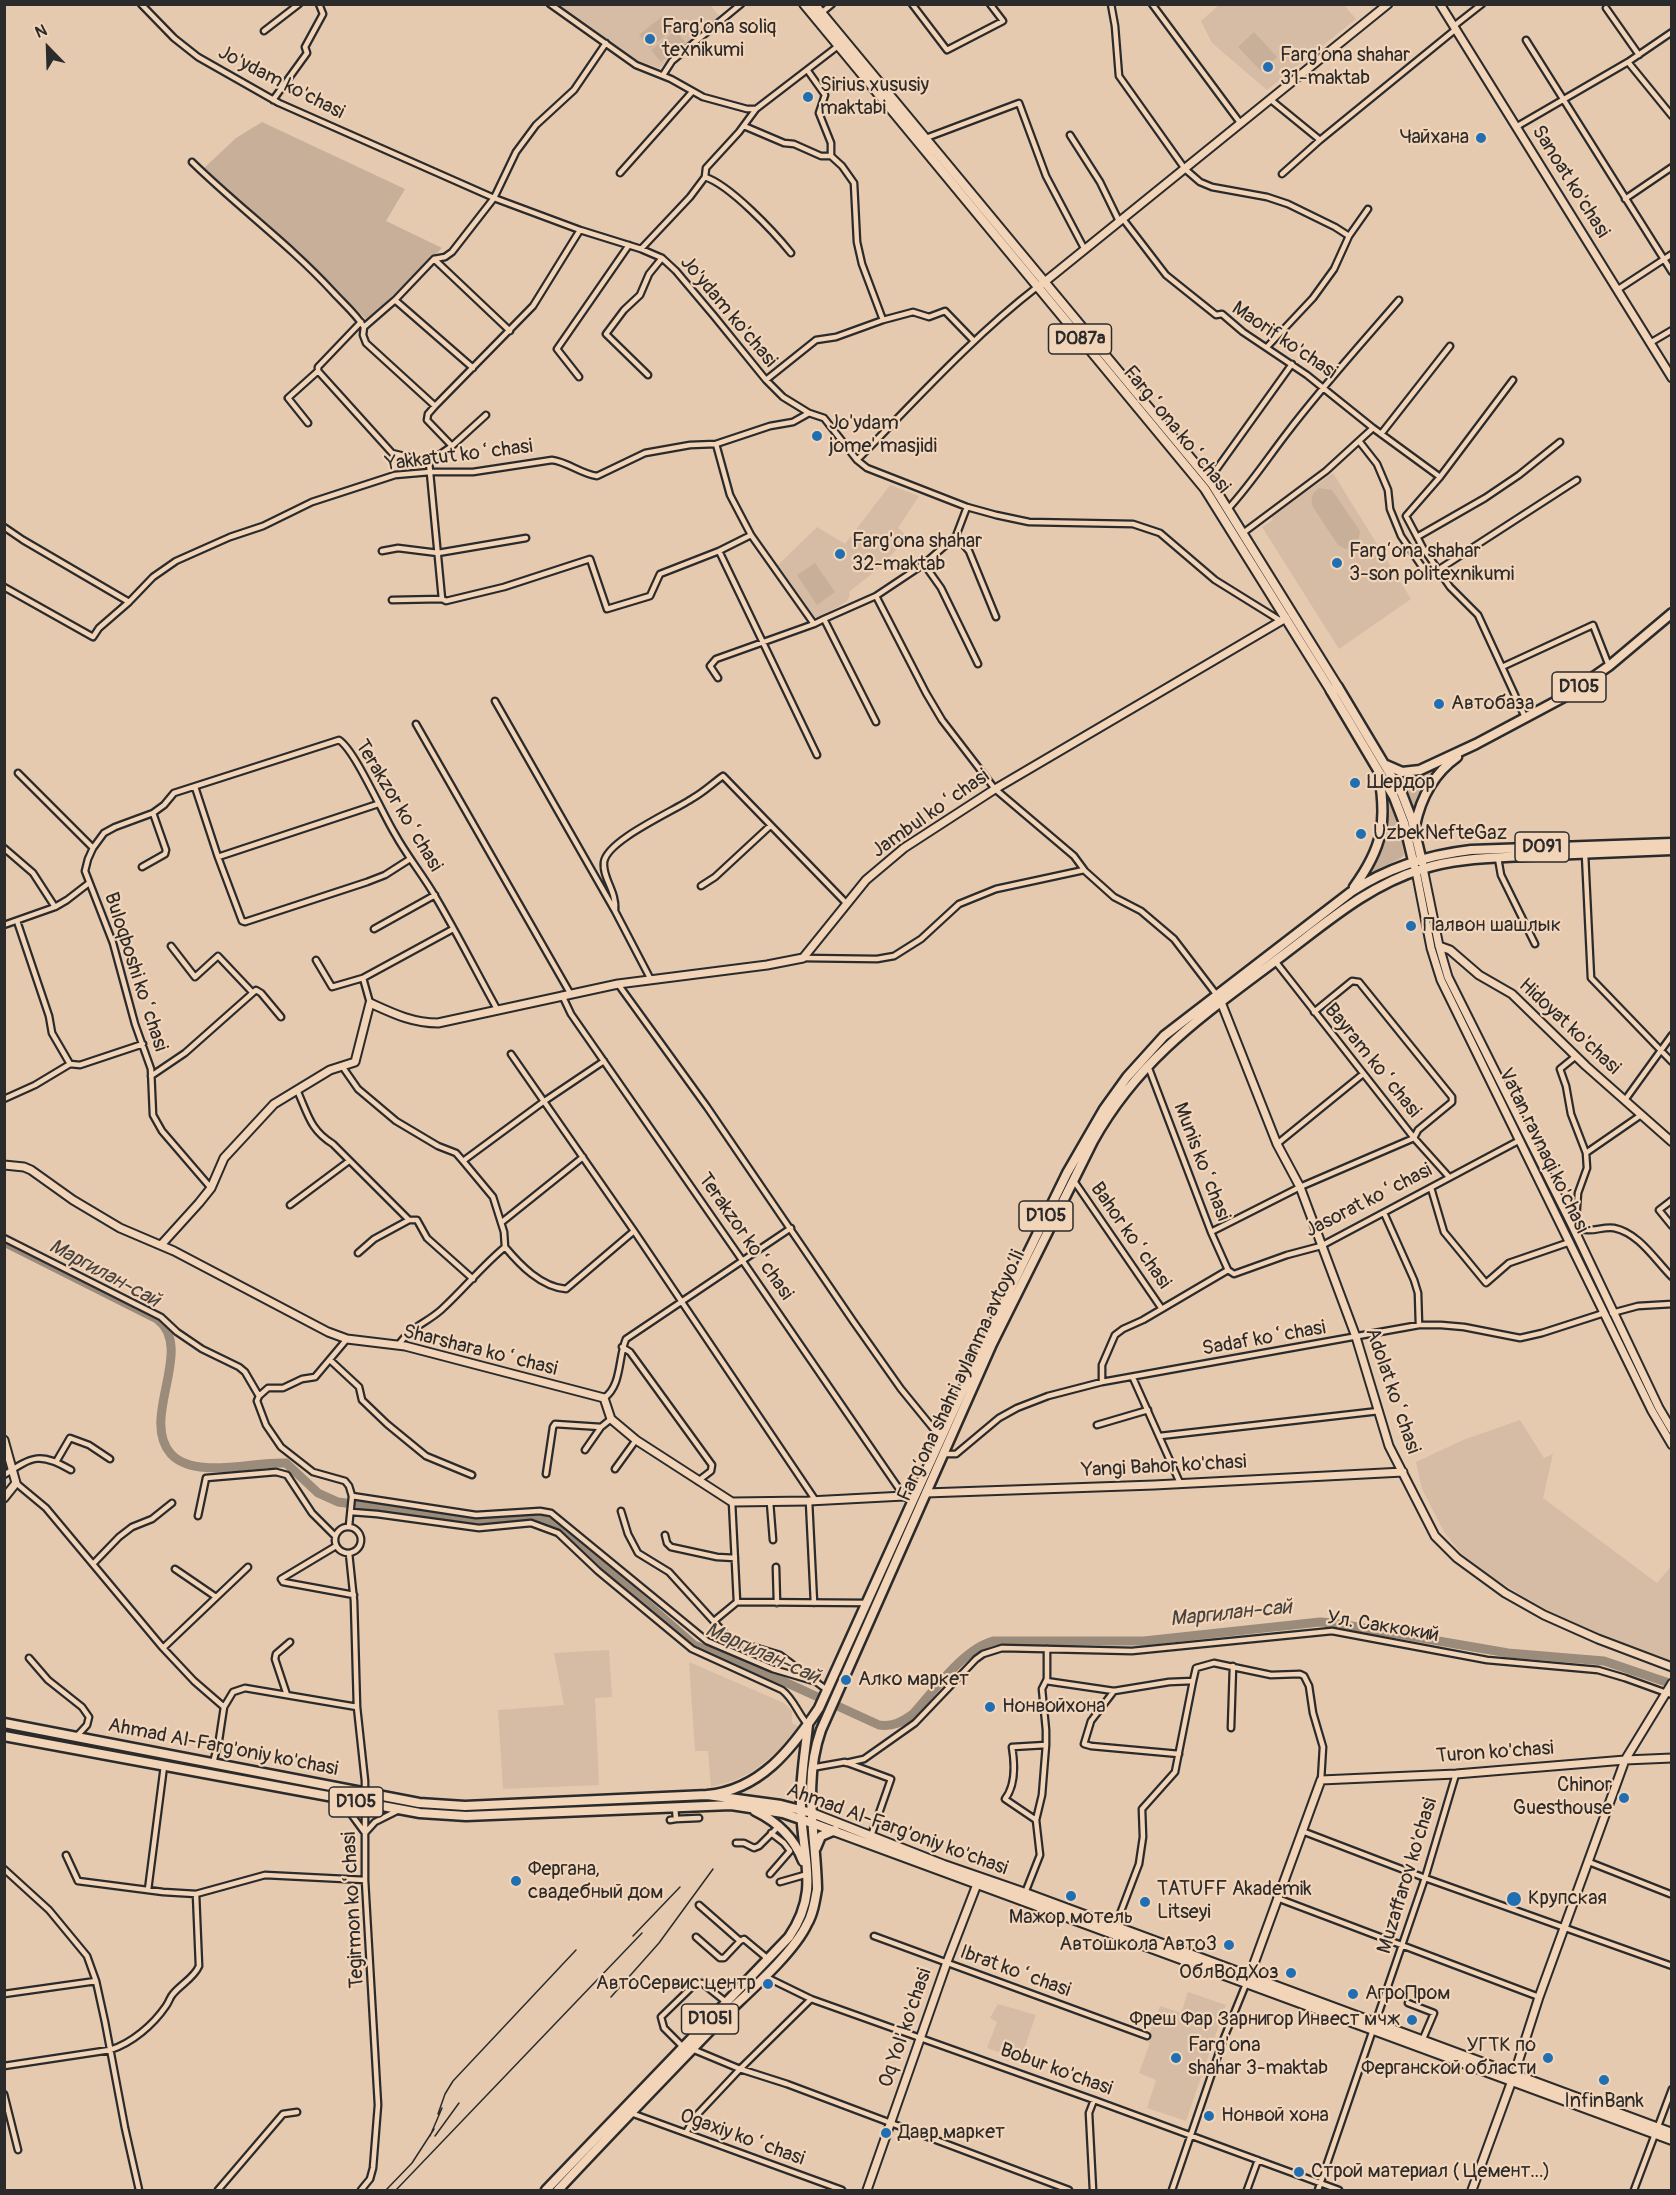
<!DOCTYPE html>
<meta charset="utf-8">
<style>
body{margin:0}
#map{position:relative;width:1676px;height:2195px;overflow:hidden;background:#e6cab0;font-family:Pangolin,sans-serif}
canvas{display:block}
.frame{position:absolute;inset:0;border:6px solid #2b2b2b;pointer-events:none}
.north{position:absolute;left:18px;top:18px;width:60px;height:60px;-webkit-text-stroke:4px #f2d4b8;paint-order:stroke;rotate:337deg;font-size:16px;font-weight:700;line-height:24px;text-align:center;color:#2b2b2b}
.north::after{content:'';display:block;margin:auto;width:21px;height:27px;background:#2b2b2b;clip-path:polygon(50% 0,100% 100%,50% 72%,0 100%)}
</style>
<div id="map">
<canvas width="1676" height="2195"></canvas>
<div class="frame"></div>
<div class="north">N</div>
</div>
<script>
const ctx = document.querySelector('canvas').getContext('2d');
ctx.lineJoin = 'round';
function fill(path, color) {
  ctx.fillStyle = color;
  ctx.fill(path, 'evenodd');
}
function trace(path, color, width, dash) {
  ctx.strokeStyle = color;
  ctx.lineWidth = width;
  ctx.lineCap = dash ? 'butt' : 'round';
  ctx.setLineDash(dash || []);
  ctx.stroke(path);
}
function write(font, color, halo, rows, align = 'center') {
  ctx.font = font + ' Pangolin,sans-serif';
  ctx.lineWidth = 4.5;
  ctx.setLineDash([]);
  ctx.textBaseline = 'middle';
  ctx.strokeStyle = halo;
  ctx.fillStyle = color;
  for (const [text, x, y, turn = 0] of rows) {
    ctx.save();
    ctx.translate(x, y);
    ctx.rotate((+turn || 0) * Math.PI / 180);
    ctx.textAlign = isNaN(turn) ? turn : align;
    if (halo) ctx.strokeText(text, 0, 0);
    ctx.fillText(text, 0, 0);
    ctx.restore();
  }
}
const built = new Path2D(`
 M1220,4L1344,5L1356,19L1267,90L1212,43L1201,21Z
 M557,5H710L721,18L659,68L636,60Z
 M1333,473L1411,599L1339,649L1262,527L1273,520L1271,516Z
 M890,485L919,496L898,528L908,537L879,568L849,592L850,595L847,601L817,620L778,565L817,527L845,544Z
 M1520,1420L1544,1458L1553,1454L1543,1498L1657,1583L1671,1566V1663L1580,1628L1531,1601L1487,1574L1461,1553L1444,1532L1422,1489L1416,1462L1463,1440Z
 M609,1650L612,1697L595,1698L599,1785L503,1789L498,1710L564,1705L554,1653Z
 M689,1662L784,1703L792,1711V1723L799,1727L781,1749L753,1771L735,1780L711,1787L708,1751H695Z
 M1188,1992L1226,2005L1186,2121L1147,2108L1156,2080L1139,2073L1150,2043L1146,2041L1160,2006L1181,2013Z
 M998,2004L1036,2015L1020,2060L987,2048L997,2022L990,2018Z`);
const green = new Path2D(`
 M664,15L675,28L650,48L639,35Z
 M676,30L685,42L661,62L651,50Z
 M1254,32L1277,57L1261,71L1238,47Z
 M262,122L405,189L386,221L442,248L367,320L278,233L203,169L236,138Z
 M1319,488L1332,490L1360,531L1358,544L1346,549L1338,545L1313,507C1310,499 1312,493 1319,488Z
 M815,563L835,592L817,605L797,575Z
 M1440,764L1421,792L1414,810L1398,775C1415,777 1425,773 1440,764Z
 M1386,792L1398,820L1404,855L1401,858L1367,875C1370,868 1376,861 1379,854C1388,834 1389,813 1386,792Z`);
const river = new Path2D(`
 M4,1242L157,1319C196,1349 139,1418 171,1454C195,1480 254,1461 286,1463L318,1493L338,1502L482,1521L538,1517L559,1527L694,1645L785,1682L879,1725C893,1727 902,1722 913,1714C934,1691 964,1648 994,1641H1144L1320,1622L1334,1623L1508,1653L1604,1661L1672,1684`);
const street = new Path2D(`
 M141,4L174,38L198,57L279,103L494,198L580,230L641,249L662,258L676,271L714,316L766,380L783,397L809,413L824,418L857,460L867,468L967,507L996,515L1029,522L1133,524L1160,533L1215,580L1281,621
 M550,4L636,65L671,79L703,97L747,109H756
 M912,4L947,50L1003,21L990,4
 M1111,4L1115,26L1119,76L1185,169L1200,182L1212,187L1267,197L1288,204L1335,227L1349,236
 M1152,4L1241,124
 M1606,8L1639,55
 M820,14L832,4
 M1454,26L1482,4
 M264,31L299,4
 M1526,40L1672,272
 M1628,62L1672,116
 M808,71L825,95L819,113L831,143V156
 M663,75L672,61L741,4
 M273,100L307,53L305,47L323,14L319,4
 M1271,100L1320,140
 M744,126L784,143L794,144L821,156H831L842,166L854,183L857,242L862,264L883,320L836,337L816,340L766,380
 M1516,127L1628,62L1672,32
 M1070,135L1100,182L1119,221
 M926,138L1019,103L1046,176L1085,250
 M192,162C238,207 290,245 333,292C343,303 356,314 364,327L395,300L434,259L445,257L452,252L494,198L516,152L536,125L574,90L606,43
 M620,173L692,92
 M1282,174L1320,140L1456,29
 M705,177C730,185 774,232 791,253
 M1625,199L1672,167
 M1123,219L1166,275L1216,315L1222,314L1243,332L1307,375L1373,428L1440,477
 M641,249L690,197L705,177L706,168L739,132L756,109L838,46
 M434,259L510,331
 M1617,290L1672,254
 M395,300L473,368
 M883,320L913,312L929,317L945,311L974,341
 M364,327L363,335L366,343L435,406L428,414L427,420L452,446L429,462
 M1650,343L1672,330
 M1267,347L1313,298L1334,269L1349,236L1368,209
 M318,371L392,453L429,462L442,599L446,601L504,587L590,559L607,609L650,596L660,574L719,551L751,535L814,624L716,659L710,666L718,678
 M648,375L606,334L624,310L640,295L649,274L662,258
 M579,377L557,349L629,245
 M435,406L533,306L580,230
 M308,423L288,398L318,371V367L361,322
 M1381,434L1450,346
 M1359,441L1377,464L1388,490L1390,509L1401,536L1427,574
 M716,444L730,495L751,535
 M452,446L486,415
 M857,460C915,401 971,338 1037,287
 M1208,481L1292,364
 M1228,509C1250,485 1267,459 1287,433C1322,387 1361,344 1399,300
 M4,527L23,540L129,602
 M1243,533L1326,471L1373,428
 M956,536L969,551L996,617
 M1417,537L1485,498L1519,475L1560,442
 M382,551L398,548L438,553L526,538
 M719,551L817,755
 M924,564L956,536L967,507
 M1438,570L1577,480
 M4,587L93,637L99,628L129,602L153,577L176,561L230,537L263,526L312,502L395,475L430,472H473L552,460C568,462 581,474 597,476L645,453L690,445L716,444L770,426L793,422L809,413
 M876,596L924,564L941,588L978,664
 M392,600L442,599
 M824,619L876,596L926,693L942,720L995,789L1074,856L1085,871L1114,897L1141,911L1174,939L1216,994
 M814,624L824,619L876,722
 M1502,667L1478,615L1450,587L1423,548L1406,516L1440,477L1513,380
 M495,701L615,911L650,978
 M1525,717L1502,667L1593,625L1609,666
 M416,724L570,993
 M18,773L93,848
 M195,787L218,857L242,921L245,922L367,882L385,875L410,859
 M4,848L33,873L55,907
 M1585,854L1591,978L1672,1062
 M218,857L378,804
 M1498,858L1501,875L1535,944
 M142,867L165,854L166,850L153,813
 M701,886L715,877L770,826
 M615,911C617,891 602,878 604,862C607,840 674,811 693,798C704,792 713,783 723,776L847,904
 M17,921L49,1016L52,1033L70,1064
 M4,925L55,907L67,900L89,883
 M374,929L435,895
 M171,946L195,977L218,956L252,992
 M803,958L877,959L894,956L921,939L959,904L996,889L1084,870
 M316,960L332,987L363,978
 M1275,961L1414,1138L1449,1177
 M618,984L707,1107L853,1321L901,1389L941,1438
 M562,995L571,1014L742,1260L904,1496
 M370,1003L363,978L453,929
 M511,1054L634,1231L816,1501
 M342,1066L358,1089L396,1121L438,1146L456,1153L463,1161L493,1197L504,1232L505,1247C482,1266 464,1289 441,1310C425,1324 412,1326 398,1345
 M1148,1066L1211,1232L1228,1270
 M151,1076L185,1053L256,990L261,993L281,1017
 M297,1090C308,1114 310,1130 333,1144L409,1220H417L427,1238L473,1279
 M4,1099L35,1085L70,1064L80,1065L143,1044
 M1625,1100L1672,1035
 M1277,1144L1363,1074
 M1586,1153L1641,1115
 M463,1161L543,1102L604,1061
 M1074,1181L1162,1309
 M211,1188L162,1131L153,1115L151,1069L135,1024L113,943L85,871L88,859L93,848L104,833L115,827L153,813L164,805L174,793L339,740C355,750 383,815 395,834C407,856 423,875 435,896C457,933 476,971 497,1009
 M1431,1188L1444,1232L1486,1283L1509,1263L1570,1242
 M1672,1200L1659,1210L1672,1226
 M290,1205L349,1161
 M1384,1213L1414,1280L1418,1293L1419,1325
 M1576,1220L1581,1229C1592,1233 1603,1226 1614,1228C1639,1233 1655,1260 1672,1277
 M502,1222L583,1157
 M1572,1225L1576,1220L1578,1193L1587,1168L1586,1153L1571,1114L1566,1086L1560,1069L1576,1056
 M1211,1232L1300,1187L1414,1138L1418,1130L1452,1102V1097L1359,982L1352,981L1314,1012
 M4,1238L161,1317L177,1332L202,1349L239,1367L245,1372L259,1396
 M505,1247C520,1265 541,1287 566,1289L634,1231
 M358,1253L374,1239L409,1220
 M1228,1270L1234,1274L1287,1255L1321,1246L1520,1140
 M1612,1313L1638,1306L1672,1304
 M347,1339L315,1377L302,1379L283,1388H268L259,1396L257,1401L266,1425L281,1447L313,1472L345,1481L349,1486L352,1496L349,1526
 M622,1347L630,1352L712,1465L711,1471L698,1481
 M330,1360L359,1387L362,1400L387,1424L426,1456L472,1475
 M1133,1378L1180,1483
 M1102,1382V1365L1115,1335L1123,1329L1143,1320L1228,1270
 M604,1398C622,1386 618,1357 626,1339L791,1228
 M1097,1425L1148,1410
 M1160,1436L1379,1411
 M585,1450L601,1427L611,1419
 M944,1454H956L999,1418L1017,1408L1048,1396L1102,1382L1419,1325H1441L1464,1327L1520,1338L1542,1333L1604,1313
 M56,1462L70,1438L89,1445L110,1459
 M615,1469L636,1440
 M546,1474L553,1427L555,1424L601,1427
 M4,1475C33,1456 40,1452 71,1470
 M16,1483L46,1508L163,1648L194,1681L224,1707L219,1740L213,1763
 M352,1496L476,1515L540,1511L551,1513L707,1641L773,1669L817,1682
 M809,1501L814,1603
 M732,1502L737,1602L868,1603
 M770,1502L773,1540
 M621,1511L628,1534L638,1553L669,1572L728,1637L734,1641L780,1655L827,1690
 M351,1512L377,1514L479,1528L531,1523L558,1533L598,1571L692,1649L782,1690C794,1699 798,1714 808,1725
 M198,1516L206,1478L276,1472L287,1475L312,1513L335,1536
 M335 1540a13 13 0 1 1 26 0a13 13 0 1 1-26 0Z
 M665,1535L667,1543L671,1547L717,1557L735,1558
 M336,1546L281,1579L283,1582L354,1595
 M349,1553L354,1601L357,1707L365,1781V1880L378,2105L373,2168L370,2179L361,2190
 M93,1564L119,1537L132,1527L152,1519L172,1503
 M776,1567L777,1603
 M175,1569L216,1597
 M714,1621L737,1602
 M163,1648L248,1567
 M29,1658L48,1680L82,1707L89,1717L87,1725L76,1737
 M1046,1681L1114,1691L1169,1682L1193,1681L1196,1668L1214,1663L1271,1675L1300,1674L1304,1676L1309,1686L1313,1713L1323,1747L1321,1780
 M1114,1691L1091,1721L1084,1744L1091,1746L1179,1754
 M287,1695L275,1659L276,1654L290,1642
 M224,1707L233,1692L245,1688L357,1707
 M1231,1728L1233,1666
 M846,1763L864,1759L915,1723L976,1659L983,1654L1002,1648L1132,1651L1332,1631L1487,1660L1598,1670L1625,1678L1672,1695
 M811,1768L845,1762L891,1779L871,1836
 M340,1799L365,1833L375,1822L399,1810
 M676,1819L699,1818
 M670,1820L676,1819L675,1807
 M1036,1820L1005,1799C1016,1785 1015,1765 1012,1747L1046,1745
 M1302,1831L1425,1878L1672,1966
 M736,1843H744L754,1848L759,1846L779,1826
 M66,1855L78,1881L163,1892L196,1894L265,1875L365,1880
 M1589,1862L1670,1894
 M4,1869L49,1910L87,1956L96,1981L105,2022L125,2128L139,2190
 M770,1874L790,1851L784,1843L771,1833
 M780,1882L808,1874
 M148,1890L164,1766
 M1025,1893L1040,1855L1036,1820L1042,1795L1046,1745V1730L1042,1689L1047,1679V1649
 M1277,1898L1539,1997
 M699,1905L740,1941L744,1939L768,1959
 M1115,1927L1139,1864L1143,1837L1142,1809L1175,1772L1193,1681
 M874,1936L1147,2036
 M696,1937L720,1958H724L740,1941
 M766,1977L811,1999L1094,2100L1339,2190
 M4,1994L96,1981
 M1408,2003L1434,2013L1422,2041
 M683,2047L664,2028L661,2017L695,1984L702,1983L726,2002
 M692,2049L740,2069L787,2084L1069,2190
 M4,2066L110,2050C132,2043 153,2025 166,2006C169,2002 170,1997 173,1994C181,1984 194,1978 199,1966L196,1894
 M4,2094L18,2150
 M631,2113L842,2190
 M686,2133L694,2118L740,2069L811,1999
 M218,2190L283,2114L297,2112
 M1093,2190L1089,2113L1094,2100
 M1172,2190L1224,2038L1246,1984
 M1247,2190L1258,2160
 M1318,2190L1425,1878L1456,1774
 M1634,2190L1672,2089`);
const secondary = new Path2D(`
 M1440,4L1672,378
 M1042,284L1388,4
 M1423,868L1439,946L1448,977L1572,1225L1659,1408L1672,1430
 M1416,871L1431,948L1441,980L1652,1411L1672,1445
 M1439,946L1450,950L1479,975L1512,994L1586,1066L1672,1142
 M1221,1002L1277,1144L1300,1187L1356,1337L1389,1446L1435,1536L1457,1558L1505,1593L1544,1615L1598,1639L1672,1667
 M4,1165L24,1167L31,1170L73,1200L120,1228L174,1251L328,1332L347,1339L405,1346L604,1398L611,1419L636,1440L732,1502L809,1501L904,1496L913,1499
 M161,1245L199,1203L211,1188L224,1158L274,1104L330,1070L355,1062L370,1003C392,1013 412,1023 438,1023L618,984L767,965L803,958L866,880L904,848L995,789L1286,618
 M4,1440L16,1483L4,1498
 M926,1493L1154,1485L1403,1472
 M1248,1980L1321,1780L1456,1774L1625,1760L1672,1758
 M867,2190L947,1962L979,1879
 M1472,2190L1514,2075L1539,1997L1625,1760L1672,1683`);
const primary = new Path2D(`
 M804,4L1205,489L1331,691
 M814,4L1212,484L1338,687
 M812,1813L944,1865L1025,1893L1672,2133
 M812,1823L1672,2140`);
const highway = new Path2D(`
 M1386,765L1402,772L1420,770L1476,744L1566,696L1609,666L1672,613
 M1415,826C1421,797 1433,774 1457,757
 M1414,865L1404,823L1394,797L1331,691L1338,687L1402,794L1412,820L1422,862
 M1354,887C1383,847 1387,822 1379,775
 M4,1723L419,1803L465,1806L707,1795L781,1805L812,1813
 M4,1736L420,1813L466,1816L731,1805L783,1813L812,1823
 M707,1795C760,1790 791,1750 819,1708L985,1341L1067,1173L1104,1109L1127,1077L1164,1036L1351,892C1387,868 1428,855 1471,850L1672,843
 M755,1811C778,1822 794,1838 803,1861
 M816,1848L821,1836L835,1830
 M546,2190L789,1937C821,1890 802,1859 801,1808C800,1780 805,1753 808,1725
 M558,2190C614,2130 671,2071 728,2012C751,1990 794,1952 807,1924C813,1914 815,1901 817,1889C816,1834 802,1784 821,1730L992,1344L1093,1141C1141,1055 1208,1012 1283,955C1327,922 1369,885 1422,869C1456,858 1491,858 1526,856C1574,854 1623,852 1672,850`);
const rail = new Path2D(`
 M633,1936L680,1887
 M611,1997L659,1943L713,1869
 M438,2114L445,2094L453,2081L576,1950
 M430,2136L442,2108
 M435,2136L459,2103
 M386,2190L412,2163L434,2129
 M396,2190L642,1933`);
const markers = [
 [650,39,6,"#1f6fb2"],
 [1268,67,6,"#1f6fb2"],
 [808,97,6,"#1f6fb2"],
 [1481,138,6,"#1f6fb2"],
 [817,436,6,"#1f6fb2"],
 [840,554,6,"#1f6fb2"],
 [1337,563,6,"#1f6fb2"],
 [1439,704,6,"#1f6fb2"],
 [1355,783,6,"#1f6fb2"],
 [1361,834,6,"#1f6fb2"],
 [1411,926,6,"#1f6fb2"],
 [846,1680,6,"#1f6fb2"],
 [990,1707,6,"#1f6fb2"],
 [1624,1798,6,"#1f6fb2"],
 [516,1881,6,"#1f6fb2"],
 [1071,1896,6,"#1f6fb2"],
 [1514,1899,8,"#1f6fb2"],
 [1145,1902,6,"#1f6fb2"],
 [1229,1945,6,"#1f6fb2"],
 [1291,1973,6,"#1f6fb2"],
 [768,1984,6,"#1f6fb2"],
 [1353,1994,6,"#1f6fb2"],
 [1412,2020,6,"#1f6fb2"],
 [1176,2058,6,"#1f6fb2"],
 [1548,2058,6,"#1f6fb2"],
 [1604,2080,6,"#1f6fb2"],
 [1209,2116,6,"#1f6fb2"],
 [886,2133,6,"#1f6fb2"],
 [1299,2172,6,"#1f6fb2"]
];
const shields = [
 [1080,339,63],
 [1579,687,54],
 [1542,847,54],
 [1046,1216,54],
 [356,1802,54],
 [710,2019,57]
];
const shieldNames = [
 ["D087a",1080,339],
 ["D105",1579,687],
 ["D091",1542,847],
 ["D105",1046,1216],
 ["D105",356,1802],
 ["D105l",710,2019]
];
const poiNames = [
 ["Farg'ona soliq",662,28],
 ["texnikumi",662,51],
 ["Farg'ona shahar",1280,56],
 ["31-maktab",1280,79],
 ["Sirius xususiy",820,86],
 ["maktabi",820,109],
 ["Чайхана",1469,138,"right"],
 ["Jo'ydam",829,424],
 ["jome' masjidi",829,447],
 ["Farg'ona shahar",852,542],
 ["32-maktab",852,565],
 ["Farg‘ona shahar",1349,552],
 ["3-son politexnikumi",1349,575],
 ["Автобаза",1451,704],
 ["Шердор",1367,783],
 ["UzbekNefteGaz",1373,834],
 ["Палвон шашлык",1423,926],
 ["Алко маркет",858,1680],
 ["Нонвойхона",1002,1707],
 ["Chinor",1612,1786,"right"],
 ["Guesthouse",1612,1809,"right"],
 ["Фергана,",528,1870],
 ["свадебный дом",528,1893],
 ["TATUFF Akademik",1157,1890],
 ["Litseyi",1157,1913],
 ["Крупская",1528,1899],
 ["Мажор мотель",1071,1918,"center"],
 ["Автошкола Авто3",1217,1945,"right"],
 ["ОблВодХоз",1279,1973,"right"],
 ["АвтоСервис центр",756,1984,"right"],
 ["АгроПром",1365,1994],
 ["Фреш Фар Зарнигор Инвест мчж",1400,2020,"right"],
 ["Farg'ona",1188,2046],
 ["shahar 3-maktab",1188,2069],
 ["УГТК по",1536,2046,"right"],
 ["Ферганской области",1536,2069,"right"],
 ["InfinBank",1604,2102,"center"],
 ["Нонвой хона",1221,2116],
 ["Давр маркет",898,2133],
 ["Строй материал ( Цемент...)",1311,2172]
];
const streetNames = [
 ["Jo'ydam ko'chasi",281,83,27],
 ["Sanoat ko'chasi",1570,182,58],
 ["Jo'ydam ko'chasi",728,312,50],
 ["Maorif ko'chasi",1284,341,34],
 ["Fargʻona koʻchasi",1176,430,51],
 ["Yakkatut koʻchasi",459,456,-7],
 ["Terakzor koʻchasi",398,806,59],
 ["Jambul koʻchasi",931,814,-35],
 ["Buloqboshi koʻchasi",135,972,72],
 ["Hidoyat ko'chasi",1569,1027,43],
 ["Bayram koʻchasi",1372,1061,51],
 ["Vatan ravnaqi ko'chasi",1543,1151,64],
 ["Munis koʻchasi",1201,1162,69],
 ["Jasorat koʻchasi",1369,1201,-27],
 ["Bahor koʻchasi",1130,1236,55],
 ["Terakzor koʻchasi",745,1237,55],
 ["Sadaf koʻchasi",1264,1339,-10],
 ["Sharshara koʻchasi",480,1351,14],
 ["Farg‘ona shahri aylanma avtoyo‘li",962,1376,-65],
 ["Adolat koʻchasi",1392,1391,71],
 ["Yangi Bahor ko'chasi",1164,1467,-3],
 ["Ул. Саккокий",1383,1627,9],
 ["Ahmad Al-Farg'oniy ko'chasi",223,1748,11],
 ["Turon ko'chasi",1495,1753,-4],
 ["Ahmad Al-Farg'oniy ko'chasi",897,1830,20],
 ["Muzaffarov ko'chasi",1408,1876,-73],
 ["Tegirmon koʻchasi",354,1910,-93],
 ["Ibrat koʻchasi",1015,1972,20],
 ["Oq Yol' ko'chasi",906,2028,-71],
 ["Bobur ko'chasi",1056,2070,20],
 ["Ogaxiy koʻchasi",742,2138,20]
];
const waterNames = [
 ["Маргилан-сай",104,1274,28],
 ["Маргилан-сай",1231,1614,-6],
 ["Маргилан-сай",762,1654,24]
];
fill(built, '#d6bca5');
fill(green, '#c7af99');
trace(river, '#9b8b7b', 9);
trace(street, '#2b2b2b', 9);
trace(secondary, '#2b2b2b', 11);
trace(primary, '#2b2b2b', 12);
trace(highway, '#2b2b2b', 13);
trace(street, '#f2d4b8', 4.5);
trace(secondary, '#f2d4b8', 7);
trace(primary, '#f2d4b8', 8);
trace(highway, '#f2d4b8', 8);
trace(rail, '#2b2b2b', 1.5);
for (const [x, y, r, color] of markers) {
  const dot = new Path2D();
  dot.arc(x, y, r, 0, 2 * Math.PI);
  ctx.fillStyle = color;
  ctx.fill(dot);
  trace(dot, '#f2d4b8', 2);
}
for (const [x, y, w] of shields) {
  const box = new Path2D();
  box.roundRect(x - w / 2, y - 15, w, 30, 4.5);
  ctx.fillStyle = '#f2d4b8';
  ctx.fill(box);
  trace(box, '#2b2b2b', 1.5);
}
write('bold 18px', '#2b2b2b', null, shieldNames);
write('20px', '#2b2b2b', '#f2d4b8', poiNames, 'left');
write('20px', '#2b2b2b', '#f2d4b8', streetNames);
write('italic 21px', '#47433f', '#f2d4b8', waterNames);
</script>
